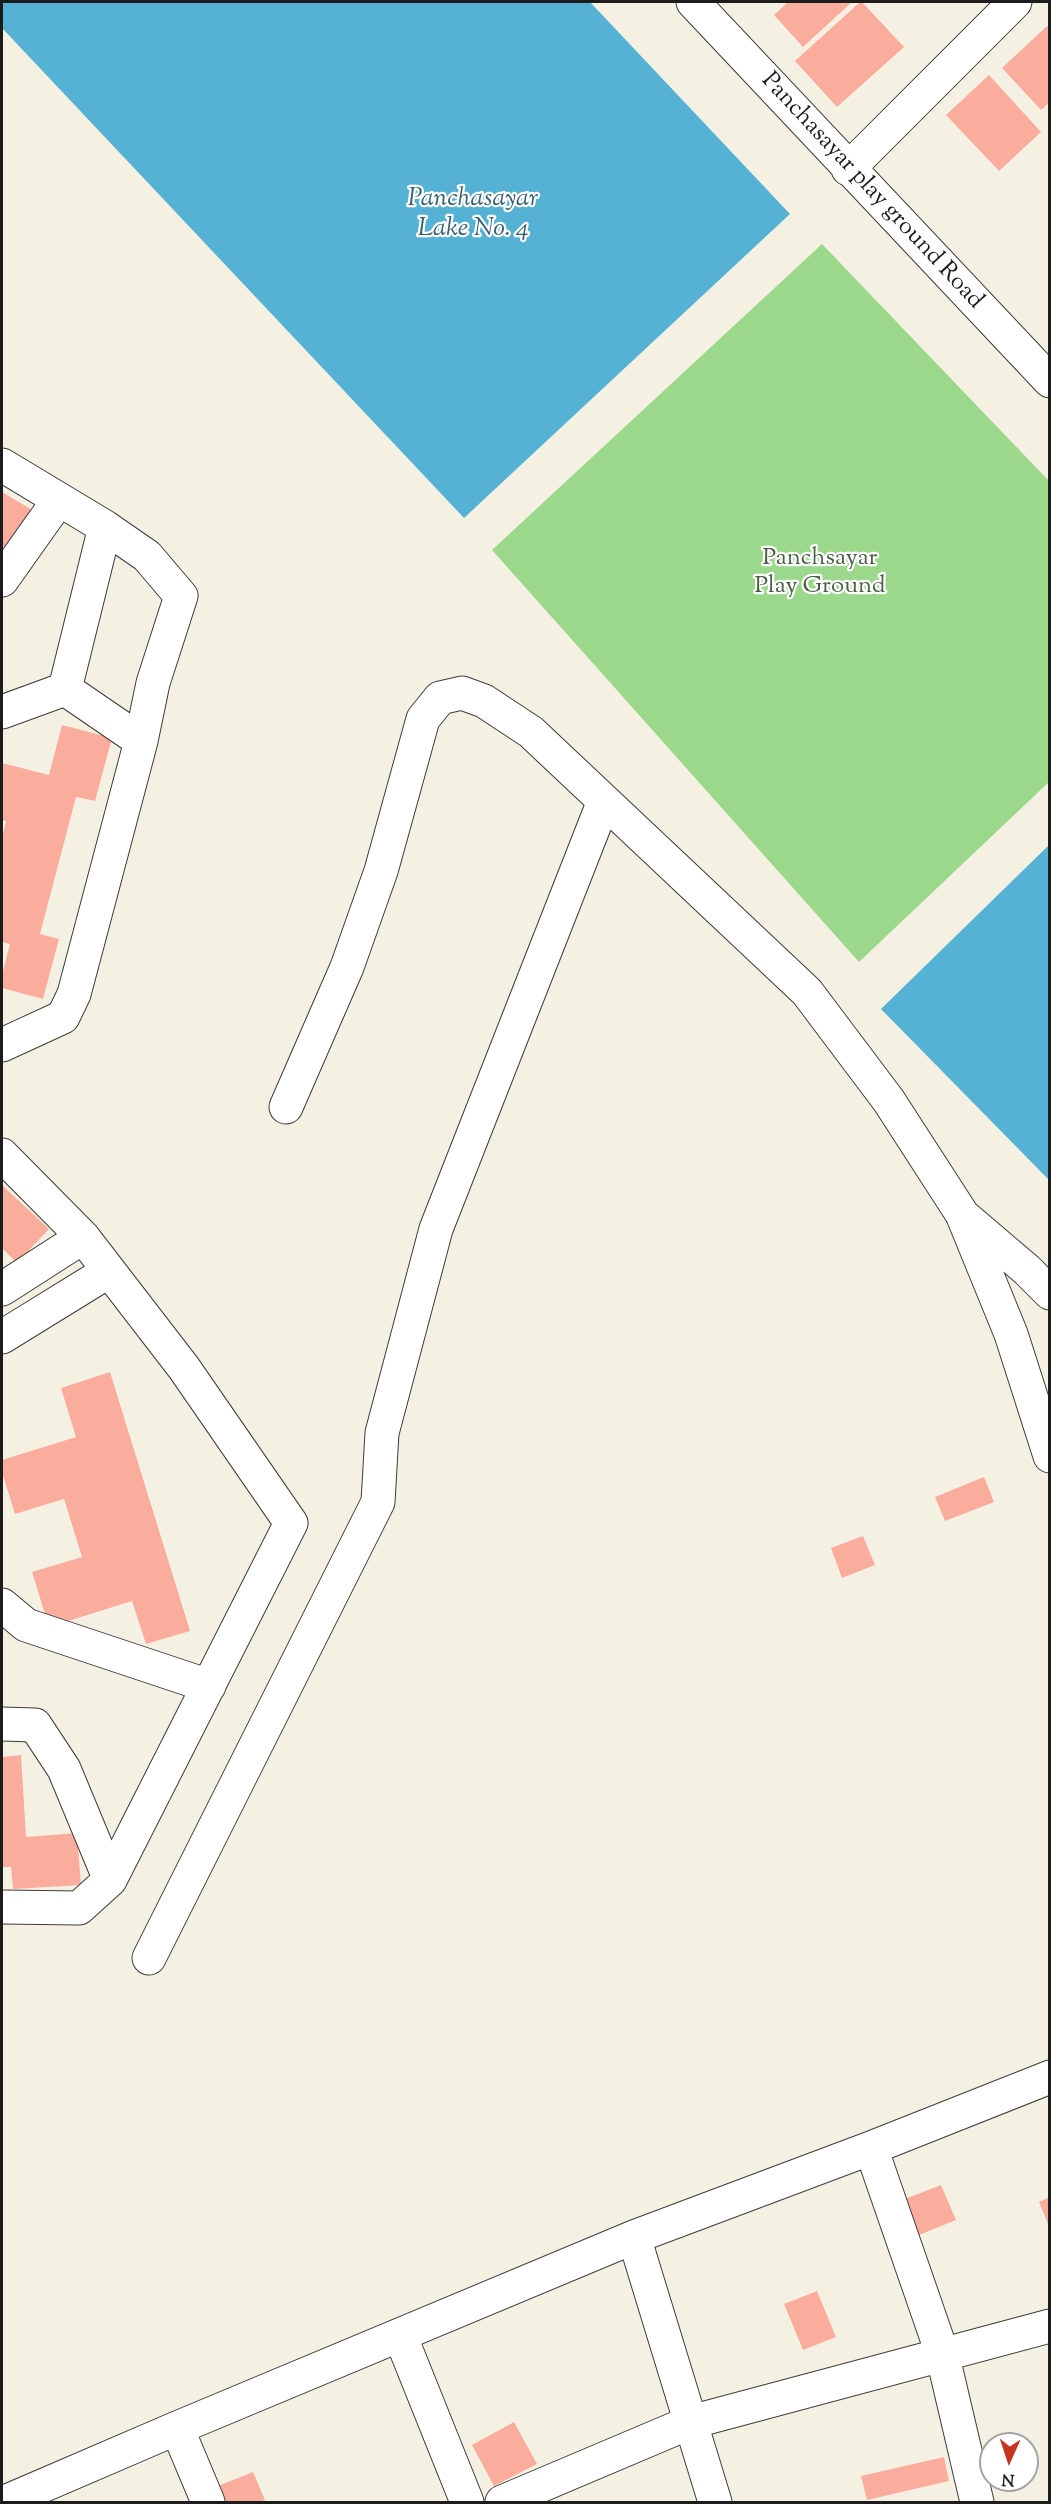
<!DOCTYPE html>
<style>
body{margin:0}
#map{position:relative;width:1051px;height:2504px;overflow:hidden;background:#f5f1e2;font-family:"Sorts Mill Goudy",serif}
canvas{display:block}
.frame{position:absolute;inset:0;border:3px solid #1c1c1c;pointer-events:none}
.north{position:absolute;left:979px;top:2432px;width:60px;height:60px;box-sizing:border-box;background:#fff;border:2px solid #a4a4a4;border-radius:50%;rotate:183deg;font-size:16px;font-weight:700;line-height:24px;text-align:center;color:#1c1c1c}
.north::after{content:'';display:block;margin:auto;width:21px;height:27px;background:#c8321e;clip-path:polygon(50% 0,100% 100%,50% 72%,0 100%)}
</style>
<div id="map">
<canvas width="1051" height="2504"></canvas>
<div class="frame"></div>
<div class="north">N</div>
</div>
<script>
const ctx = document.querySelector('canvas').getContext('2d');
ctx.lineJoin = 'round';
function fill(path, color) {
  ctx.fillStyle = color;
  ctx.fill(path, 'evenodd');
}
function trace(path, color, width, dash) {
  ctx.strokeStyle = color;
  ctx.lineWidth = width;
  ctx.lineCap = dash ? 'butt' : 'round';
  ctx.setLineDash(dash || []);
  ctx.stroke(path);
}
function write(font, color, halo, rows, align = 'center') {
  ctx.font = font + ' "Sorts Mill Goudy",serif';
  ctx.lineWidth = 4.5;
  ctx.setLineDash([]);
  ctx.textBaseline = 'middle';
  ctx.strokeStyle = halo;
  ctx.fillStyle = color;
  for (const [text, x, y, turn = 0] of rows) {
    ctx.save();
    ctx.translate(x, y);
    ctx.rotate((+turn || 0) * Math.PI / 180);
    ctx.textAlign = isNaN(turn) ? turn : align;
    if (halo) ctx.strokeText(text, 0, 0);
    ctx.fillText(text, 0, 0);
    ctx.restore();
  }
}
const green = new Path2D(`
 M822,244L1049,481V782L859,962L492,550Z`);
const water = new Path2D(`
 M2,2H590L790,214L464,518L2,28Z
 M1049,845V1180L881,1009Z`);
const building = new Path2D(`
 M788,2H852L803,47L774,15Z
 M860,2H862L904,47L837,107L795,61Z
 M1047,26L1050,29V102L1041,110L1002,68Z
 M989,75L1041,132L999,171L946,115Z
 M2,492L34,511L11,551L2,545Z
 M62,725L112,738L95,801L76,797L40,934L59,939L43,999L2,988V975L10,944L2,942V838L6,821L2,820V763L49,775Z
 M2,1185L49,1229L17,1263L2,1248Z
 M110,1372L190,1631L146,1644L132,1601L49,1627L32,1572L82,1557L64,1499L15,1514L2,1472V1460L76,1437L61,1388Z
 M984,1477L994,1502L945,1521L935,1497Z
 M863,1536L875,1565L842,1578L831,1548Z
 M21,1755L26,1837L77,1833L81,1885L13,1889L11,1867H2V1757Z
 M941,2185L956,2220L919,2235L905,2199Z
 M1050,2197V2224H1048L1039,2202Z
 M817,2291L836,2337L803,2350L784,2304Z
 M514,2422L537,2464L494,2486L472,2445Z
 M944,2457L949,2481L867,2500L861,2476Z
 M253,2472L265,2500L259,2502H225L218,2486Z`);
const minor = new Path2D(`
 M693,2L1050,381
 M848,169L1015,2
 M2,465L105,527L147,556L181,596L153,683L141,741L74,994L63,1017L2,1045
 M2,580L58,501
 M65,689L141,741
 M2,712L65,689L105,527
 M286,1107L347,967L381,871L423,719L440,698L462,693L484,701L531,732L807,992L889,1101L962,1214L1011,1334L1050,1456
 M2,1155L83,1237L184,1368L291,1523L110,1880L79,1908L2,1907
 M966,1218L1027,1270L1050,1293
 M2,1289L83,1237
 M2,1337L109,1271
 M2,1605L26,1625L209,1686
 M2,1724L35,1725L64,1769L110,1880
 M149,1958L378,1502L382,1433L436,1229L604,801
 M871,2148L942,2353L977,2502
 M634,2237L715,2502
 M400,2335L467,2502
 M177,2428L208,2502
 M5,2502L177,2428L634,2237L871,2148L1050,2077
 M502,2502L691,2422L1050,2326`);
const streetNames = [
 ["Panchasayar play ground Road",871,192,47]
];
const parkNames = [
 ["Panchsayar",820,560],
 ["Play Ground",820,588]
];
const waterNames = [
 ["Panchasayar",473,201],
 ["Lake No. 4",473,231]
];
fill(green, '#9cd88c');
fill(water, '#56b2d4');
fill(building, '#fbad9d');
trace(minor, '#3d3c3a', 35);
trace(minor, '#fff', 33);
write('24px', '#1c1c1c', '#fff', streetNames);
write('24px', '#495e43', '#fff', parkNames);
write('italic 26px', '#36606f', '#fff', waterNames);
</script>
